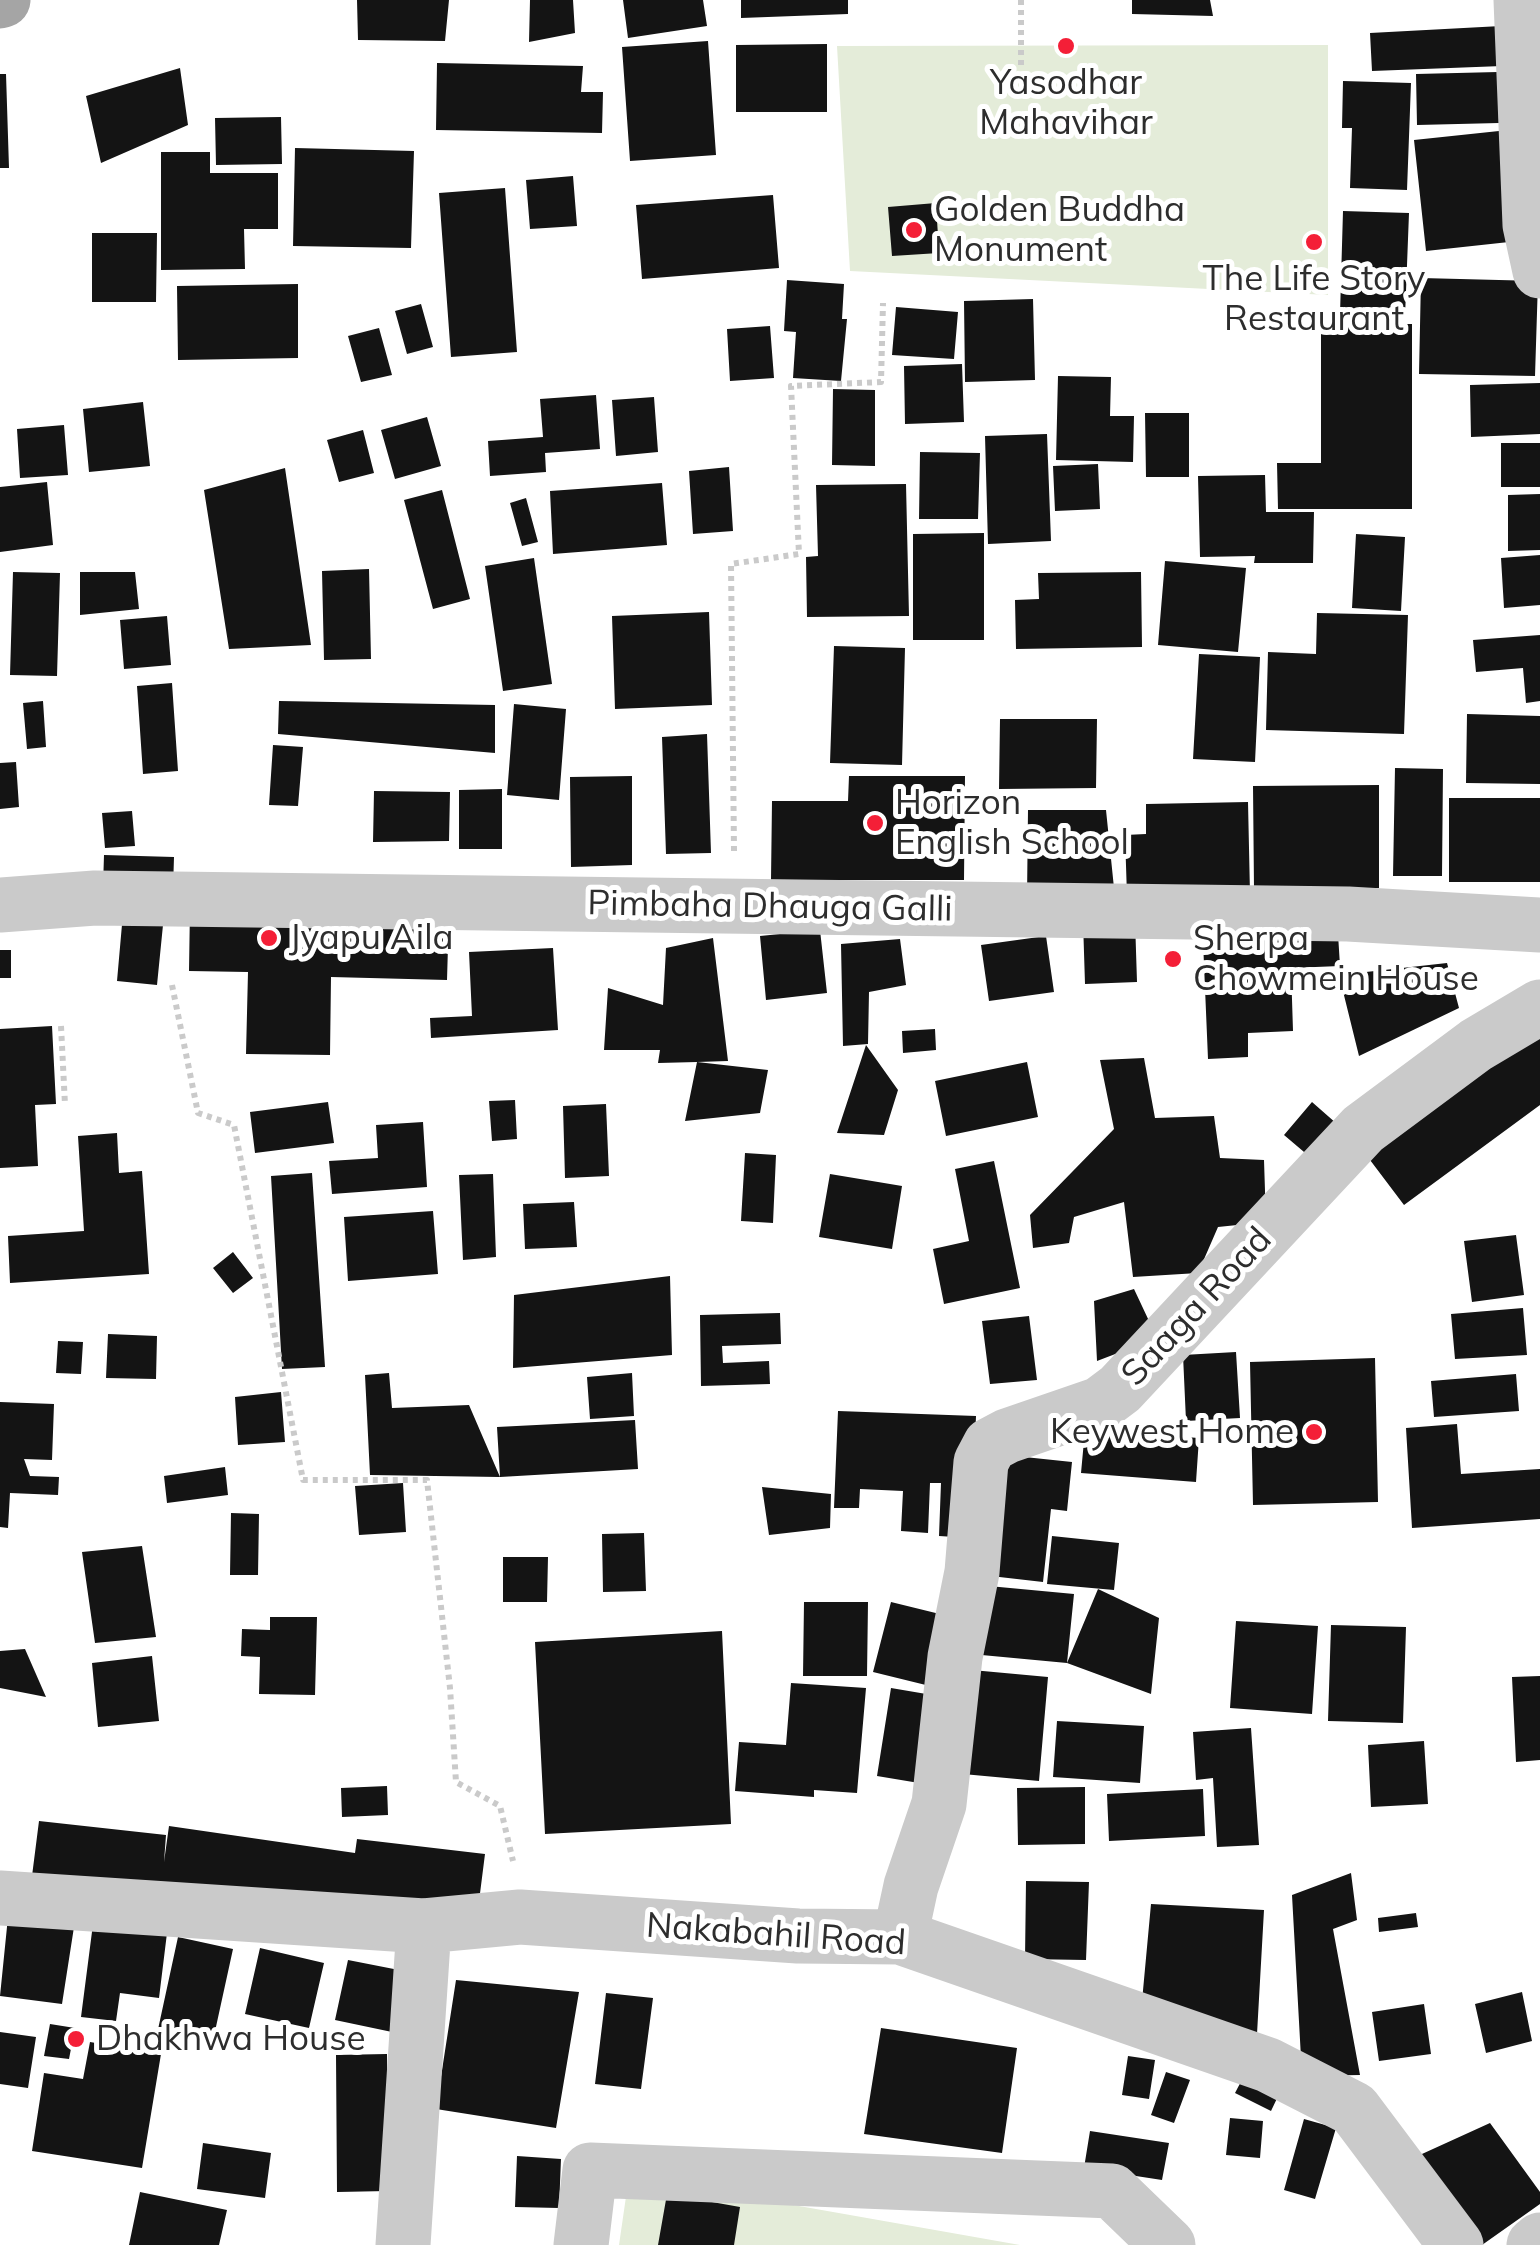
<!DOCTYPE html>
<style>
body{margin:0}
canvas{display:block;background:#fff}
</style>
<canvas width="1540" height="2245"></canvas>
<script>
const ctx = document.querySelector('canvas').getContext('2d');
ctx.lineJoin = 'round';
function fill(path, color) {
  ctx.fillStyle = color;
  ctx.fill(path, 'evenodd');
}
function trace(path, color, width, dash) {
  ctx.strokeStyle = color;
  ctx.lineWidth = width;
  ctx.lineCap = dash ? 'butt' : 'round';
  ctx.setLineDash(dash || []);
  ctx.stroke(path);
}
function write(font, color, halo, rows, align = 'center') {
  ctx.font = font + ' Mulish,sans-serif';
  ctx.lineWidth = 10;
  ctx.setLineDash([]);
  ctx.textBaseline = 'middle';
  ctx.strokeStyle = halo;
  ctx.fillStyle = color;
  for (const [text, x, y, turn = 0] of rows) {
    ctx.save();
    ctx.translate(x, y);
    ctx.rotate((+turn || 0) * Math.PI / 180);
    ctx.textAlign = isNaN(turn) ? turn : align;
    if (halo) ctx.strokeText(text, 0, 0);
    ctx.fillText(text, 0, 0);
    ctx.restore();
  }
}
const green = new Path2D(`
 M1328,45V295L850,271L837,46Z
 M629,2176L1020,2245H619Z`);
const building = new Path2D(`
 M357,0H449L445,41L358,40Z
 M530,0H573L575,33L529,42Z
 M623,0H703L707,26L628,38Z
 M741,0H848V14L741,18Z
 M1132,0H1210L1213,16L1132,14Z
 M1501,26L1502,66L1372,71L1370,33Z
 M708,41L716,155L630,161L622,47Z
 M827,44V112H736V45Z
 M437,63L583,66L581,92H603L602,133L436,130Z
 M180,68L188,125L101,163L86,96Z
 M1498,72L1499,123L1417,125L1416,74Z
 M0,74H6L9,168H0Z
 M1343,81L1411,83L1407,190L1350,188L1352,128H1342Z
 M281,117L282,164L216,165L215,118Z
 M1499,131L1509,242L1426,251L1414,140Z
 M295,148L414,151L411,248L293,246Z
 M161,152H210V173H278V229H244L245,269L161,270Z
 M573,176L577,226L530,229L526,180Z
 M505,188L517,352L451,357L439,193Z
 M773,195L779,268L642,279L636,205Z
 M936,203L939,253L892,256L888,207Z
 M1343,211L1409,213L1405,317L1340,314Z
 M92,233H157L156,302H92Z
 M1421,278L1538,281L1535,376L1419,374Z
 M787,280L844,284L842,319H847L841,381L793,378L796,332L784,331Z
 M298,284V358L178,360L177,286Z
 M1033,299L1035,380L965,382L964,301Z
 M421,304L433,347L407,354L395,311Z
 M896,307L958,312L954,359L892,355Z
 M1321,324H1412V509H1278L1277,463H1321Z
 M770,326L774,378L730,381L727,329Z
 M379,328L392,375L361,382L348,336Z
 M962,364L964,422L905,424L904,366Z
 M1058,376L1111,377L1110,416H1134L1133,462L1056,460Z
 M1540,383V434L1471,437L1470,385Z
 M833,389L875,390V466L832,465Z
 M596,395L600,449L545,453L546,472L490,476L488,441L543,437L540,399Z
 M654,397L658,452L616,456L612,400Z
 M143,402L150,466L89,472L83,409Z
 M1145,413H1189V477H1146Z
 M427,417L441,466L395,479L381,430Z
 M64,425L68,475L20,478L17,429Z
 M363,430L374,473L339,482L327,440Z
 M1047,434L1051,541L988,544L985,436Z
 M1501,443H1540V487H1501Z
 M920,452L980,453L978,519H919Z
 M1098,464L1100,509L1055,511L1053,466Z
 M729,467L733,531L693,534L689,471Z
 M285,468L311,645L229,649L204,490Z
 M1265,475L1266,512H1314L1313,563H1254L1255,556L1200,557L1198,476Z
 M47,482L53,545L0,552V487Z
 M662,483L667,545L553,554L550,491Z
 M906,484L909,616L807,617L806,557L818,556L816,485Z
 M442,490L470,599L433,609L404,500Z
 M1540,494V550L1508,551V495Z
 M526,498L538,542L522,546L510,503Z
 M984,533V640H913V534Z
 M1356,534L1405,537L1401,611L1352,608Z
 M1540,555V605L1504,608L1501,558Z
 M534,558L552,684L503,691L485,566Z
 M1165,561L1246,568L1238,652L1158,645Z
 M369,569L371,659L324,660L322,571Z
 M13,572L60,573L57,676L10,675Z
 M80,572H135L139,609L80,615Z
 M1141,572L1142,647L1016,649L1015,600L1039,599L1038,573Z
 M709,612L712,705L615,709L612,616Z
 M1317,613L1408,615L1404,734L1266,730L1268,652L1316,654Z
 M167,616L171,665L124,669L120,620Z
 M1540,635V701L1526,703L1523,668L1476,672L1473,640Z
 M834,646L905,648L902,765L830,763Z
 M1199,654L1260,657L1255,762L1193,759Z
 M172,683L178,771L143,774L137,686Z
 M43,701L46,747L27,749L23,703Z
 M279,701L495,705V753L278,734Z
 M514,704L566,709L559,800L507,795Z
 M1467,714L1540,716V784L1466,783Z
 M1000,719H1097L1096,788L999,789Z
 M707,734L711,853L666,854L662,737Z
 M273,745L303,747L298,806L269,805Z
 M16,762L19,807L0,809V763Z
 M1395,768L1443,769L1442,876H1393Z
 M632,776V865L571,867L570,777Z
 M849,776H965L964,880H771L772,801H848Z
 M1379,785V888L1254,889L1253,786Z
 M502,789V849H459V790Z
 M374,791L450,792L449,841L373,842Z
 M1449,798H1540V882H1449Z
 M1248,802L1250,894L1127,896L1125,835L1146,834V804Z
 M1028,810H1106L1114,888L1027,898Z
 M132,811L135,846L105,848L102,813Z
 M104,855L174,857L173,889L103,887Z
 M124,902L165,905L157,985L117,981Z
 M190,907L449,912L447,980L331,977L330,1055L246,1054L248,972L189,971Z
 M1135,920L1137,982L1085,984L1083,921Z
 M820,930L827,993L766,1000L760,936Z
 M1338,934L1340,966L1291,968L1293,1031L1248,1033V1057L1208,1059L1203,941Z
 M1046,936L1054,992L989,1001L981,945Z
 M713,938L728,1061L697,1062L768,1070L760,1113L685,1121L697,1062L658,1063L660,1050H604L608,988L663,1005L666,948Z
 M900,939L906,985L869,992L868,1044L843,1046L841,944Z
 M553,948L558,1030L431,1038L430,1018L472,1016L469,952Z
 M0,950H11V978H0Z
 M1447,963L1459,1008L1359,1056L1339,975Z
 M52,1026L56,1104L35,1105L38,1166L0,1168V1029Z
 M935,1029L936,1050L903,1053L902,1031Z
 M1540,1029V1105L1404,1205L1367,1156Z
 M866,1045L898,1090L884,1135L837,1133Z
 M1144,1058L1155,1118L1214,1116L1220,1158L1264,1160L1266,1222L1218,1227L1198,1273L1133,1277L1124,1202L1074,1217L1069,1243L1033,1248L1030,1215L1114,1129L1100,1060Z
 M1027,1062L1038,1117L946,1136L935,1081Z
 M515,1100L517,1139L492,1141L489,1101Z
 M328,1102L334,1143L255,1153L250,1112Z
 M1312,1102L1345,1131L1317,1163L1284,1135Z
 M606,1104L609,1176L565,1178L563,1106Z
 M423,1122L427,1187L332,1194L329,1161L378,1158L376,1125Z
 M117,1133L119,1173L142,1171L149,1274L10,1283L8,1236L84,1231L78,1136Z
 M745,1153L776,1155L773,1223L741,1221Z
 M994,1161L1020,1288L944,1304L933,1249L969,1241L955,1169Z
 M312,1173L325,1367L282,1369L271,1176Z
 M493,1174L496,1257L463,1260L459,1175Z
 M830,1174L902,1186L892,1249L819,1237Z
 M574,1202L577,1247L525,1249L523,1204Z
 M433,1211L438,1274L348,1281L344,1217Z
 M1516,1235L1524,1295L1472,1302L1464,1241Z
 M233,1252L253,1278L233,1293L213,1268Z
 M670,1276L672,1355L513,1368L514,1295Z
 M1134,1289L1157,1338L1097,1361L1094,1301Z
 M1523,1308L1527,1355L1455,1359L1451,1314Z
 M780,1313L781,1344L722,1346L723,1363L769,1361L770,1384L701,1386L700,1315Z
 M1029,1316L1037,1380L990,1384L982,1321Z
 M108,1334L157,1336L156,1379L106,1378Z
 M58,1341L83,1342L81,1374L56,1373Z
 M1236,1352L1240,1418L1186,1421L1183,1355Z
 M1375,1358L1378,1502L1253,1505L1250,1362Z
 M389,1373L392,1408L469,1405L500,1477L370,1475L365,1375Z
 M632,1373L634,1416L590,1419L587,1377Z
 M1516,1374L1519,1411L1434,1417L1431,1381Z
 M281,1392L285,1442L238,1445L235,1397Z
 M0,1402L54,1404L52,1460L24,1459L30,1476L59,1477L58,1495L10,1493L8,1528L0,1527Z
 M838,1411L976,1416L971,1538L939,1536L941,1483H930L928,1533L901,1531L903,1491L860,1489L859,1508H834Z
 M635,1420L638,1469L500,1477L497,1427Z
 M1457,1424L1461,1474L1540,1469V1519L1412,1528L1406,1428Z
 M1085,1430L1199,1438L1196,1482L1081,1473Z
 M996,1454L1072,1462L1067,1511L1051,1509L1043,1582L982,1575Z
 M225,1467L228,1495L167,1503L164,1476Z
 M403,1483L406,1532L359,1535L355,1486Z
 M762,1487L831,1494L830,1528L769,1535Z
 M231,1513L259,1514L258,1575H230Z
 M644,1533L646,1591L603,1592L602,1534Z
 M1052,1536L1119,1543L1114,1590L1047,1584Z
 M142,1546L156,1637L95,1643L82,1552Z
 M503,1557H548L547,1602H503Z
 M978,1585L1074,1594L1067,1663L971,1654Z
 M1098,1589L1159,1618L1151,1694L1067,1663Z
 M804,1602H868L867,1676H803Z
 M891,1602L956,1618L938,1688L873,1672Z
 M270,1617H317L315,1695L259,1694L260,1657L241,1656L242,1629L270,1630Z
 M1236,1621L1318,1626L1312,1714L1230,1708Z
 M1331,1625L1406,1627L1403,1723L1328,1721Z
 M722,1631L731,1824L545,1834L535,1642Z
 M25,1649L46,1697L0,1688V1651Z
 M152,1656L159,1721L98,1727L92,1663Z
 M961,1669L1048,1677L1039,1781L952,1773Z
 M1540,1676V1760L1516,1762L1512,1677Z
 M791,1683L866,1688L857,1793L814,1790V1797L735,1791L739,1742L786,1745Z
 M891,1688L944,1697L931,1785L877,1776Z
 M1057,1721L1144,1726L1140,1783L1053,1777Z
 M1251,1728L1259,1845L1217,1847L1213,1778L1196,1780L1193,1732Z
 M1424,1741L1428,1804L1371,1807L1368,1745Z
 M387,1786L388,1815L342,1817L341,1788Z
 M1085,1787V1844L1018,1845L1017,1788Z
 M1203,1789L1205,1836L1109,1841L1107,1794Z
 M39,1821L166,1835L164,1862L169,1826L355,1853L357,1839L485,1854L477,1917L32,1876Z
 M1351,1873L1357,1920L1333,1929L1360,2075L1302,2076L1292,1895Z
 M1026,1881L1089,1882L1086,1960L1025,1959Z
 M1151,1904L1264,1910L1257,2034L1141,2012Z
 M1416,1913L1418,1927L1379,1932L1378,1918Z
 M8,1917L74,1927L62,2004L0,1996Z
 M93,1924L167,1933L159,1998L120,1993L116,2021L81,2017Z
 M178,1937L233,1949L212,2045L157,2034Z
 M260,1948L324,1963L309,2028L245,2014Z
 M348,1960L404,1971L392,2032L335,2020Z
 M456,1980L579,1992L556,2128L436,2109Z
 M1522,1992L1532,2041L1486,2053L1475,2004Z
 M606,1993L653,1998L641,2089L595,2084Z
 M1424,2004L1431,2054L1379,2061L1372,2012Z
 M50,2024L75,2028L69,2059L44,2056Z
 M881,2028L1017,2048L1002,2153L864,2134Z
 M0,2032L36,2037L28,2088L0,2084Z
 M90,2042L161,2054L142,2168L32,2151L44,2073L83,2079Z
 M387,2054L388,2191L337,2192L336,2055Z
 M1128,2056L1155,2060L1149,2099L1122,2095Z
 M1166,2072L1190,2080L1174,2123L1151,2115Z
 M1246,2072L1281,2090L1271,2111L1235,2093Z
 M1230,2118L1263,2121L1260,2158L1226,2155Z
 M1304,2119L1336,2128L1315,2199L1284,2190Z
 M1490,2123L1540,2192V2204L1482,2245L1400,2164Z
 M1090,2131L1169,2143L1162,2180L1084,2168Z
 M203,2143L271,2153L265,2198L197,2189Z
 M517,2156L561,2159L559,2208L515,2207Z
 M140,2192L227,2210L219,2245H129Z
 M667,2194L740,2207L734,2245H658Z`);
const path = new Path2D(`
 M1021,65V0
 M734,851L731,564L799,554L791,386L881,382L883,303
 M172,985L198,1113L234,1125L303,1480H427L450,1688L456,1782L500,1806L513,1861
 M61,1026L65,1105`);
const minor = new Path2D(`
 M1521,0L1530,225L1540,271
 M0,905L95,898L1348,914L1540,925
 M0,1898L424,1926L520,1917L798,1936L900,1937L1268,2065L1354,2109L1456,2245
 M900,1937L911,1886L939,1804L955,1657L972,1572L981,1462L990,1445L1007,1436L1100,1404L1120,1389L1363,1129L1476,1045L1540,1007
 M403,2245L424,1926
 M581,2245L590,2170L1112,2191L1168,2245
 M1534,2245L1540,2240`);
const major = new Path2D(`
 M0,1L3,0`);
const markers = [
 [1066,46,10,"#f41f37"],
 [914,230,10,"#f41f37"],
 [1314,242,10,"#f41f37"],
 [875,823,10,"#f41f37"],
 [269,938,10,"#f41f37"],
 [1173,959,10,"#f41f37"],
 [1314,1432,10,"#f41f37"],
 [76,2039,10,"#f41f37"]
];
const poiNames = [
 ["Yasodhar",1066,83,"center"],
 ["Mahavihar",1066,123,"center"],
 ["Golden Buddha",934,210],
 ["Monument",934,250],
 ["The Life Story",1314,279,"center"],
 ["Restaurant",1314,319,"center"],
 ["Horizon",895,803],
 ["English School",895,843],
 ["Jyapu Aila",289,938],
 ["Sherpa",1193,939],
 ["Chowmein House",1193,979],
 ["Keywest Home",1294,1432,"right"],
 ["Dhakhwa House",96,2039]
];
const streetNames = [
 ["Pimbaha Dhauga Galli",770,907,1],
 ["Saaga Road",1197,1307,-47],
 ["Nakabahil Road",776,1935,4]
];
fill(green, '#e4ecd9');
fill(building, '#141414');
trace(path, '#cacaca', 6, [5, 5]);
trace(minor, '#cacaca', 55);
trace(major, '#a5a5a5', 55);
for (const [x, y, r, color] of markers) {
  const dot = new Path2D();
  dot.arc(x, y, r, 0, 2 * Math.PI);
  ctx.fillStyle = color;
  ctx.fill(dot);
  trace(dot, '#fff', 4);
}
write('35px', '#2d2d2d', '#fff', poiNames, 'left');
write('35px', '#2d2d2d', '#fff', streetNames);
</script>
